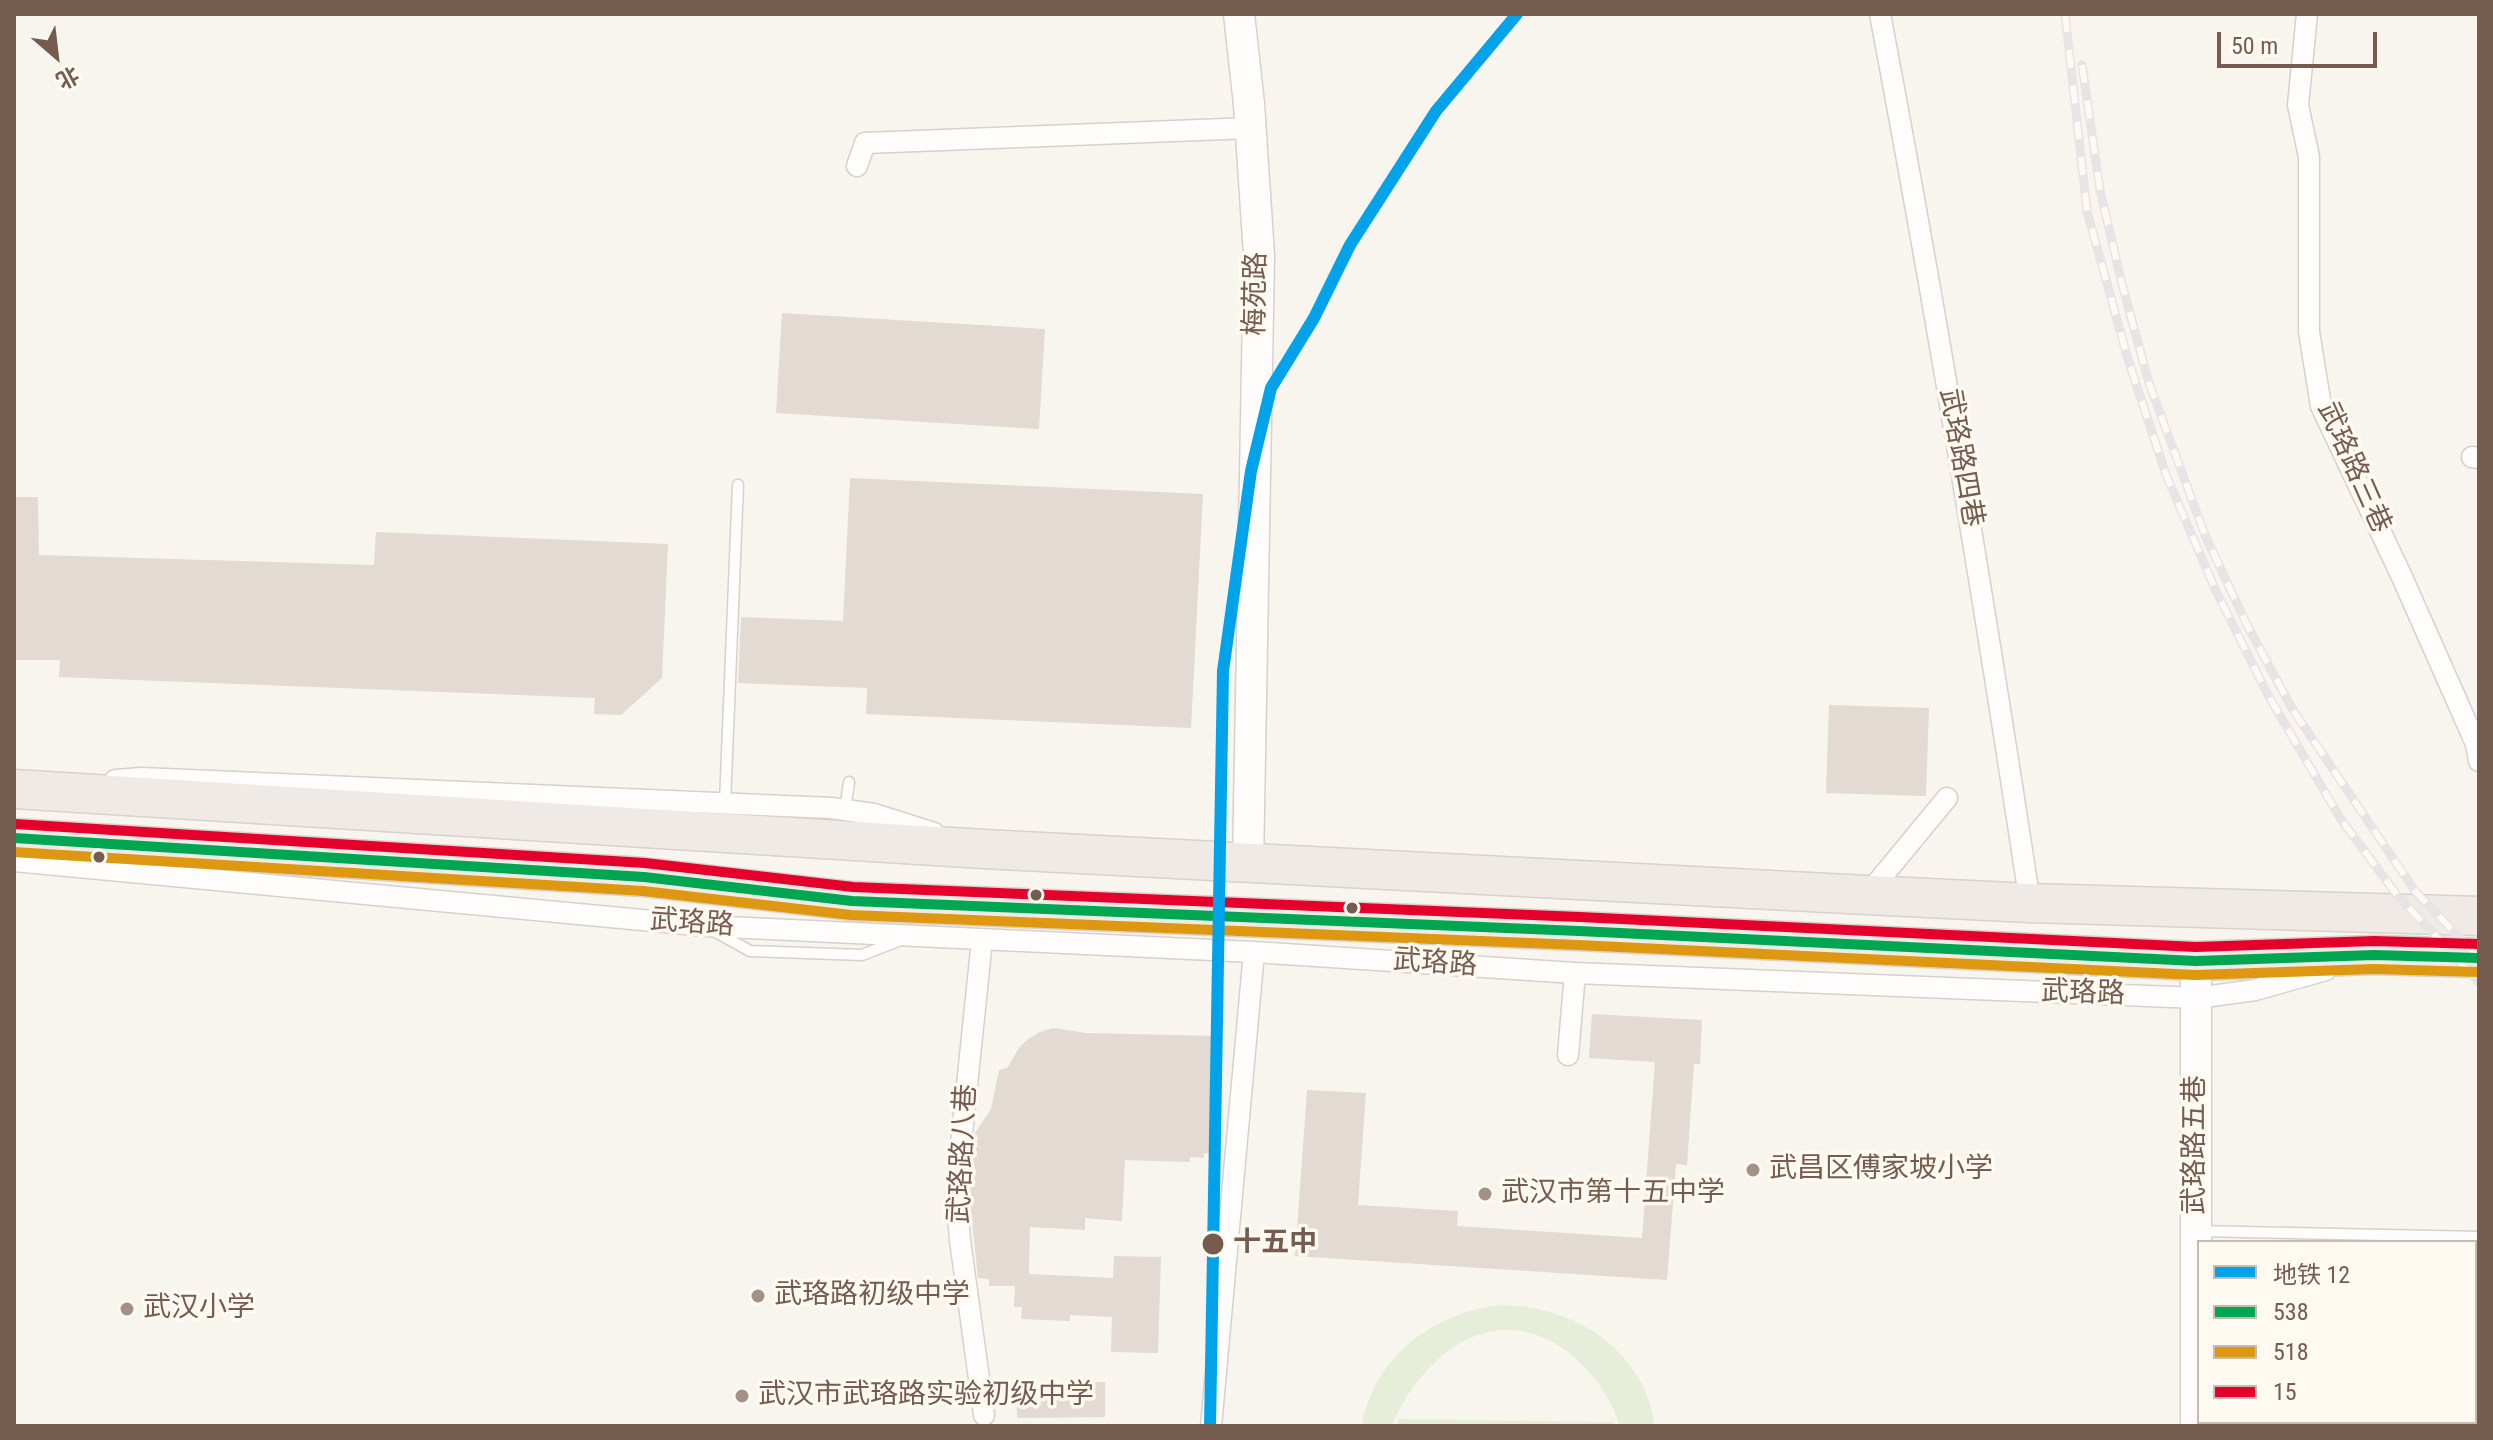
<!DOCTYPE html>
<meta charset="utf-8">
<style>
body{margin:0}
#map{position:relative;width:2493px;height:1440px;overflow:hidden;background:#f8f4ee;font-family:"Roboto Condensed","Noto Sans SC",sans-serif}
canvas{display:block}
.frame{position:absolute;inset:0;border:16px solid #755c4f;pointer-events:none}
.legend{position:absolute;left:2197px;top:1240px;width:280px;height:184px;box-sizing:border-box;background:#fef9f1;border:2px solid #c7bab0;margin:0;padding:10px 14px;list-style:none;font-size:24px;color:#755c4f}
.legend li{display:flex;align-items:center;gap:16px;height:40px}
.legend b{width:40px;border:2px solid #c7bab0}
.north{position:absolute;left:16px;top:16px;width:80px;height:80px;-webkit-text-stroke:6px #fef9f1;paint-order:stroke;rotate:152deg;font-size:22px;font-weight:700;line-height:32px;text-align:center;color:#755c4f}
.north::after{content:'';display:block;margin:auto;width:28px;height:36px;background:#755c4f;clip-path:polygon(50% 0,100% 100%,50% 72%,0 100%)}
.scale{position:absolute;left:2217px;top:32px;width:160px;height:36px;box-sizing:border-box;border:4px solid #755c4f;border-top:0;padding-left:10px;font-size:24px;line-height:28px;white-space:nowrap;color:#755c4f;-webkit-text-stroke:6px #fef9f1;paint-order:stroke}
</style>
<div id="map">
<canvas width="2493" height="1440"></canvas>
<div class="frame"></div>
<ul class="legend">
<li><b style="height:10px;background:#00a3e9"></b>地铁 12</li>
<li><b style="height:10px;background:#00a651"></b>538</li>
<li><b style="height:10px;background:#dd9710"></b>518</li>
<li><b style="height:10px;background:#e4002b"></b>15</li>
</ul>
<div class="north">北</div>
<div class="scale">50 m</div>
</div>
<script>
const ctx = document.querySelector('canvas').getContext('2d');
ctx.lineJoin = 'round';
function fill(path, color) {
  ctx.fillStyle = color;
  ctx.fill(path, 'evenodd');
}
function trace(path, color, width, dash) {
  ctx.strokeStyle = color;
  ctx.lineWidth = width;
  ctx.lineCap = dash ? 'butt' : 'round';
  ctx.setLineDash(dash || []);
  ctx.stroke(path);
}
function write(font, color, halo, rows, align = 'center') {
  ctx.font = font + ' "Roboto Condensed","Noto Sans SC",sans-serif';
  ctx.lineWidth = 7;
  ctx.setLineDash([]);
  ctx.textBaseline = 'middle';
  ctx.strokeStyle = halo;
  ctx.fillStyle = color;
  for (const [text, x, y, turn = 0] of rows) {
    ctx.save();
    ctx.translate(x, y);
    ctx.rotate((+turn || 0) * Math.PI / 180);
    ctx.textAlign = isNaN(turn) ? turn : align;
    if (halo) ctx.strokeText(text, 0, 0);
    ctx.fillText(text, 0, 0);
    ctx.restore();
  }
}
const green = new Path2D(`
 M1502,1305C1559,1306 1614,1332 1642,1384C1648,1397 1654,1412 1654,1426H1620C1606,1379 1557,1327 1504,1330C1451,1332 1410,1382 1392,1426H1362C1374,1356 1434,1312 1502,1305Z
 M1398,1419L1614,1422V1426H1398Z`);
const building = new Path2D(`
 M782,313L1045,329L1039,429L776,413Z
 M850,478L1203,494L1191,728L866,714L867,688L738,683L741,617L843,621Z
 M14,497H38L39,555L374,565L376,532L668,544L662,678L621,715L594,714L595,698L59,677L60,660H14Z
 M1829,705L1929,708L1926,796L1826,793Z
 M1592,1014L1702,1020L1700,1064H1694L1687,1165L1676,1164L1667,1280L1295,1256L1307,1090L1366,1093L1358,1205L1458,1211L1457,1226L1642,1238L1655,1062L1589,1058Z
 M1053,1028L1086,1033L1218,1036L1213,1153H1204V1158L1190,1157V1162L1125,1160L1122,1221L1085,1218V1230L1030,1227L1029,1274L1113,1278L1114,1256L1161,1257L1158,1353L1111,1352L1112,1317L1070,1315V1321L1021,1319L1022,1307H1014L1015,1286H989V1279L978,1278L969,1192L975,1133L991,1109L999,1070L1007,1068L1019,1048L1028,1039L1040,1032Z
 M1105,1382V1417L1017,1418L1016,1383Z`);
const lane = new Path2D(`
 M725,803L738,485
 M845,810L849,782
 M714,931L750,951L862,955L898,941
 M2197,1231L2479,1237`);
const street = new Path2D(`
 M1880,14C1936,310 1985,606 2030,903
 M2307,14L2298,105L2309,157V332L2321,406L2402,577L2476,744L2479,761
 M857,166L865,143L1251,128
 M2472,457L2479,458
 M115,780L142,778L831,808L874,814L934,833
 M14,861L706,926L1254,952L1575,973L2197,998L2255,990L2326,970
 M1867,895L1947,798
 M982,940L956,1192L960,1240L984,1415
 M1568,1055L1575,973
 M1211,1426L1254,952`);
const secondary = new Path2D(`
 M1239,14L1249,104L1259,255L1248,864
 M2196,961V1426`);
const highway = new Path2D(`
 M14,789L984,849L1867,895L2030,903L2479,916
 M14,838L644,877L852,901L1579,931L2196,961L2374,955L2479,958`);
const rail = new Path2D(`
 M2065,14L2087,211L2127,356L2166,475L2216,591L2268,695L2340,818L2397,895L2479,982
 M2082,65L2100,190L2122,284L2149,383L2205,535L2247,625L2293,710L2415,891L2479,958`);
const bus1 = new Path2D(`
 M14,838L644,877L852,901L1579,931L2196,961L2374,955L2479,958`);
const bus2 = new Path2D(`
 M14,852L643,891L851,915L1578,945L2195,975L2374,969L2479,972`);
const bus3 = new Path2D(`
 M15,824L645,863L853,887L1580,917L2196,947L2374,941L2479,944`);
const metro1 = new Path2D(`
 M1210,1426L1223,671L1251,471L1271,388L1314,318L1350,245L1436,111L1517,14`);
const markers = [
 [99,857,7,"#755c4f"],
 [1036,895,7,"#755c4f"],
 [1352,908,7,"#755c4f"],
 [1753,1170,8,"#a39187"],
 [1485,1194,8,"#a39187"],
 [1213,1244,12,"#755c4f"],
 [758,1296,8,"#a39187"],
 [127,1309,8,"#a39187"],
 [742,1396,8,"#a39187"]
];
const streetNames = [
 ["梅苑路",1257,294,-89],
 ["武珞路四巷",1960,458,80],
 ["武珞路三巷",2353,468,66],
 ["武珞路",692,924,4],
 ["武珞路",1435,964,4],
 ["武珞路",2083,994,2],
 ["武珞路五巷",2196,1145,-90],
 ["武珞路八巷",964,1154,-87]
];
const poiNames = [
 ["武昌区傅家坡小学",1769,1170],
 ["武汉市第十五中学",1501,1194],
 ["武珞路初级中学",774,1296],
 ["武汉小学",143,1309],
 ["武汉市武珞路实验初级中学",758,1396]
];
const stopNames = [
 ["十五中",1233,1244]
];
fill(green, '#e6eeda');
fill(building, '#e2dad3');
trace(lane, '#d7d1cc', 13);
trace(street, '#d7d1cc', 23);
trace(secondary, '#d7d1ca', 33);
trace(highway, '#d9d1cb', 41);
trace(lane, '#fefdfc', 10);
trace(street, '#fefdfc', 20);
trace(secondary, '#fefdfc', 30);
trace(highway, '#f0eae6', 38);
trace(rail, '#e6e4e6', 9);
trace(rail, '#fef9f1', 6, [18]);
trace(bus1, '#00a651', 10);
trace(bus2, '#dd9710', 10);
trace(bus3, '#e4002b', 10);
trace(metro1, '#00a3e9', 12);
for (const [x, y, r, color] of markers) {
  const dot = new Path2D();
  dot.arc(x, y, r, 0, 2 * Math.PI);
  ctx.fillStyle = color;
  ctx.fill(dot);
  trace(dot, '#fef9f1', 3);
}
write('28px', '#755c4f', '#fef9f1', streetNames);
write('28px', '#755c4f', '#fef9f1', poiNames, 'left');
write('bold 28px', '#755c4f', '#fef9f1', stopNames, 'left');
</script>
